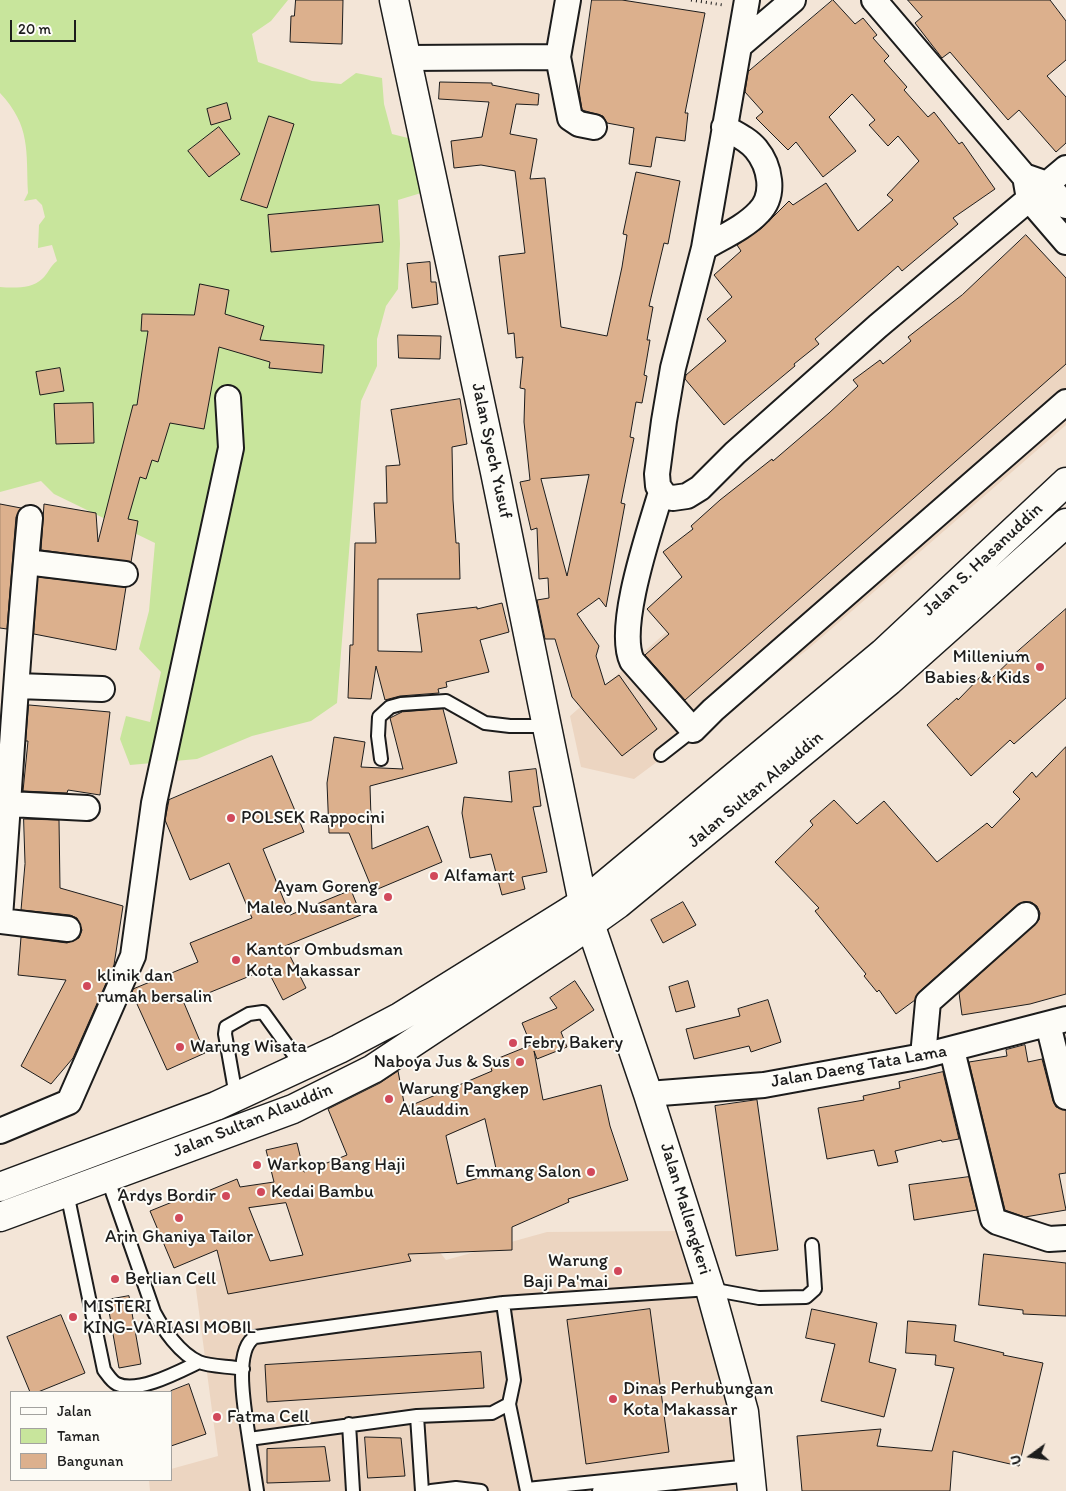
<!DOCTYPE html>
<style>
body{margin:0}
#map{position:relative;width:1066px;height:1491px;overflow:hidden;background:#f3e5d7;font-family:Itim,sans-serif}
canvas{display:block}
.legend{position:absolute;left:10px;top:1391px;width:162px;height:90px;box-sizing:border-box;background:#fdfcf7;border:1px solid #a3a29f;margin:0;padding:6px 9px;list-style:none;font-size:15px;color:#1c1c1c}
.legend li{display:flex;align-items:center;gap:10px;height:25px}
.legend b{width:25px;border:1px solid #a3a29f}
.north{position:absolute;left:1006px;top:1431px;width:50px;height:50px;-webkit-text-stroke:4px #fdfcf7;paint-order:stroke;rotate:256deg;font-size:14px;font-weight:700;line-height:20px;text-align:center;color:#1c1c1c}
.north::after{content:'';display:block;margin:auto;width:18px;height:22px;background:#1c1c1c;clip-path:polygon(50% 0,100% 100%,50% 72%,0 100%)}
.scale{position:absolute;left:10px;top:20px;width:66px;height:22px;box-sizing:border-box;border:2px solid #1c1c1c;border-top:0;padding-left:6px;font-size:15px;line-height:18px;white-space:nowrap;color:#1c1c1c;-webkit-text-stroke:4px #fdfcf7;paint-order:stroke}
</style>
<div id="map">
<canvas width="1066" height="1491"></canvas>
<ul class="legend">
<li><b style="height:6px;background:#fdfcf7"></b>Jalan</li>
<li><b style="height:14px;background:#c8e59c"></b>Taman</li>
<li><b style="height:14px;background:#dcb08d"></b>Bangunan</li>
</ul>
<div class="north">U</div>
<div class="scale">20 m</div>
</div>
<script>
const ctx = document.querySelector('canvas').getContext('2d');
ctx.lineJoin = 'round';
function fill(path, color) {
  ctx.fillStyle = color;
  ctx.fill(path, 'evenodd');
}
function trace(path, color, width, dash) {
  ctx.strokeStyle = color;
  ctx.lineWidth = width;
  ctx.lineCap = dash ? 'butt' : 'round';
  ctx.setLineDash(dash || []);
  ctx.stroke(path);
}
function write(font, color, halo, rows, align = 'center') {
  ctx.font = font + ' Itim,sans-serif';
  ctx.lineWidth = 4;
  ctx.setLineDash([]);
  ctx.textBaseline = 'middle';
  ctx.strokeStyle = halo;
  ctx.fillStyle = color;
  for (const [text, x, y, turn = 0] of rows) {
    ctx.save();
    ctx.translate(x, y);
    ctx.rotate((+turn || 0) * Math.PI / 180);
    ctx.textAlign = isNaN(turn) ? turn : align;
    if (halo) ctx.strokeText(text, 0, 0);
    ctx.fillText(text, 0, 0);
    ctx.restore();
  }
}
const built = new Path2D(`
 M1066,285V425L807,650L634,779L581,767L570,716Z
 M681,1231L742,1439L735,1491H150L149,1480H171V1469L218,1456L194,1274L427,1236L446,1260L547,1232Z`);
const green = new Path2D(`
 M0,0H288L271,21L252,34L258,62L312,81L341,84L356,73L382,78L384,104L392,134L412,139L431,190L398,200L400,244L398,289L386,306L377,339V366L361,401L337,703L311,721L252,736L197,759L130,765L120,739L126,716L150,722L161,672L139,649L149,611L155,543L54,494L41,481L0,492V287C13,288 32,289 42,279C48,274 50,266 57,261L52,245L38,248L39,225L45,217L42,205L36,199L24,201L28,193C26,151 31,126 0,93Z`);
const building = new Path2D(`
 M296,0H343L342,44L290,42L291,16H294Z
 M592,0H622L705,13L685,113H688L685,141L656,137L651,167L629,164L634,128L607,123L603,116L582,110L579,91Z
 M833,0L855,24L863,18L877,35L873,38L889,56L884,61L907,87L904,90L928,117L934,112L959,144L962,142L995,189L953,218L958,224L902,271L898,266L815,339L819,344L794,364L795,366L724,425L685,379L686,375L726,341L707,319L732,297L714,275L741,251L737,245L762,228L789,201L793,205L826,183L858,231L893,200L887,195L919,161L898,136L888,146L869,125L875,120L852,94L829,117L856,151L823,177L796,142L788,150L756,118L763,112L745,92L748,72Z
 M908,0H1050L1066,21V60L1047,76L1066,97V143L1056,152L1019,110L1008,120L950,52L942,58L915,23L922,17Z
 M440,82L492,83V85L539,94L538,105L516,104L510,134L537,139L530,179L545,178L561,327L607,336L622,267L627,235L623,234L636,172L680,181L668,244L664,243L649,306L653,307L647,340H650L644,375L647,376L642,403L636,402L630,437L634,438L621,503L625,504L606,607L599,598L577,614L599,646L596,656L605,685L619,675L657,729L622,756L572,697L555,639H545L537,600L549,598L548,578L539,579L537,528L531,530L520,482L530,480L524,422L525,389L520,388L523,357L516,358L514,333L508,334L499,256L525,253L515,171L481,165L454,168L451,141L482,137L489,102L439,99ZM589,475L567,576L541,479Z
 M227,103L231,119L211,125L207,109Z
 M269,116L294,124L267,208L241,200Z
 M219,127L240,154L209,177L188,151Z
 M379,205L383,242L271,252L268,215Z
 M1026,235L1066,278V364L685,700L645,655L669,634L647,609L682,577L663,552L693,529L691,526L720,500L772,459L773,461L829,413L858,386L853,380L880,360L883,364L911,341L908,337L962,295Z
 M430,262L431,282H436L438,304L412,308L407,264Z
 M200,284L229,290L225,314L264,326L260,340L324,345L322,373L269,368L270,362L219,347L204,429L170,423L158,462L152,460L146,479L140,477L128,519L138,521L131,562L41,550L44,504L96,513L98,542L133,405H137L148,331H141L142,314L194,315Z
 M398,335L441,336L440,359L399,358Z
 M60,368L64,391L40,395L36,372Z
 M460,399L467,444L452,447L453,500L456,543H459L460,579H378V651L422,652L417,614L477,607V609L502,603L509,632L480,640L489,672L446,682L447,687L438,689L439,693L400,696L385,700L376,666L371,699L348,698L350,645H353L355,543H376L374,503H387L386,466L400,465L391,410Z
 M93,403L94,443L56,444L54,404Z
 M0,504L21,508L16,517L7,629L0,628Z
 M38,577L126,587L116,650L34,634Z
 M1066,609V698L1014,744L1010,740L971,776L927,725L957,698L958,700L985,672L991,679L1016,655L1015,654Z
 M29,705L110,712L100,795L68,790L67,793L23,791L28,741H26Z
 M443,709L457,763L370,786L372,849L428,826L442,862L373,891L349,833H329L327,783L334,737L365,742L361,767L403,769L390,718L402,712Z
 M1066,747V994L1030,1004L962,1015L959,993L1039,920L1040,913L1037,906L1031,902H1024L1017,905L919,992L915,1000L896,1014L879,990L877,992L864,976L866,974L815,911L819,908L775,862L813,825L810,821L834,800L857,824L884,801L937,862L987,823L992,828L1020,799L1013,792L1032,772L1036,777Z
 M272,756L304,832L263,849L290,915L351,890L361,915L285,946L306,988L283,1000L267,969L184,1003L205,1053L167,1070L132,993L133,989L198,962L190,943L252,918L229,863L190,880L165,820L169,800Z
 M536,769L541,806L533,807L547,872L522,877L525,889L502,895L491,854L470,858L462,813L464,797L512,802L509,772Z
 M24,819L59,820L60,888L123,906L114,965L73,1058L51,1084L21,1066L66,980L18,975L21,937L67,943L79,938L82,930L77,918L70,915L21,910L25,864Z
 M683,902L696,925L663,943L651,920Z
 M575,981L594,1010L561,1032L567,1047L537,1059L534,1051L543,1100L601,1085L610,1126L628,1180L568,1199L569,1202L512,1227V1250L408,1254L411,1261L228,1294L217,1250L174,1268L150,1211L197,1192L198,1195L237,1179L240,1187L274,1182L266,1150L297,1143L304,1172L347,1155L328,1109L380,1083L398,1071L405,1108L492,1071L489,1062L531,1045L522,1023L557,1008L550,998ZM485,1119L497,1173L457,1184L446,1136ZM286,1203L303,1255L270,1261L249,1208Z
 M688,981L695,1007L676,1012L669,987Z
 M768,1000L781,1042L751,1052L749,1046L694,1059L686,1029L740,1016L738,1009Z
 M1025,1045L1028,1062L1042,1059L1053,1101L1056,1107L1066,1110V1173L1059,1174L1066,1210L1025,1217L1005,1210L969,1062L1007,1056L1006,1050Z
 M943,1072L959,1139L942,1142L941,1140L895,1151L898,1162L878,1166L874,1150L827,1159L818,1108L864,1100L863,1096L900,1088L899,1082Z
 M757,1100L778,1250L736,1256L715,1106Z
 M969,1177L977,1210L914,1220L909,1185Z
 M984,1254L1066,1263V1316L1023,1314V1310L979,1305Z
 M129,1296L141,1364L119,1368L107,1300Z
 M650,1309L669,1452L586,1464L567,1320Z
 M812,1309L877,1323L869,1362L896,1369L884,1417L821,1401L835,1344L806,1338Z
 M61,1315L85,1373L38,1392H30L7,1337Z
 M908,1321L956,1325L954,1341L1004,1353L1003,1355L1043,1363L1019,1466L953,1451L950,1491H802L797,1436L881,1429L877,1446L932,1451L954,1368L935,1365L936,1355L906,1353Z
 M481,1352L484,1388L267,1402L265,1365Z
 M189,1384L206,1434L171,1446V1391Z
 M365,1437L401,1438L405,1476L368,1478Z
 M325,1447L330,1481L267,1483V1449Z`);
const path = new Path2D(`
 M691,0L723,5`);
const lane = new Path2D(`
 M661,755L693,730
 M381,759L378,736L379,717L390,707L401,704L446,701L485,723L510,726H547
 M236,1096L225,1034L226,1027L249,1014L263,1012L302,1066
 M107,1177L154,1312C163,1329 180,1354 199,1362C211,1367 230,1366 243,1369
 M67,1193L104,1370C108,1375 111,1381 117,1384C138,1394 180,1371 199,1362
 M509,1404L527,1491
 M417,1416L492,1413L509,1404L514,1380L503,1303
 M349,1424L353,1491
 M249,1439L257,1491
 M527,1489L750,1466
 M422,1491L417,1416L249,1439C246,1416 232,1350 255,1337L503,1303L710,1289L759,1298L806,1297L815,1289L812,1245
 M431,1491L456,1488L481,1491
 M599,1491L751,1475`);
const street = new Path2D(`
 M747,0L704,248L673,368L664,421L657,474L658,486L665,496L673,498L687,496L700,488L735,453L878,326L1066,168
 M874,0L1024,176L1047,184L1066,206
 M739,46L793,0
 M558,57L568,0
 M407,58L558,57L570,118L579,124L594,127
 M1026,182L1029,199L1066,242
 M704,248C722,237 744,228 759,212C776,195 770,166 756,149C748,139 734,133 724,127
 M661,492C650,530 616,627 632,661L693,730L713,710L1066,402
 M26,562L125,574
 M17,686L102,689
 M9,804L87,808
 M0,917C10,784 17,651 30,518
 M0,921L68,929
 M1048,1024L1066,1097
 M952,1050L993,1219L997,1222L1049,1239L1066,1238
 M923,1056L928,1002L1026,915
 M648,1094L764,1085L923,1056L1066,1019
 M0,1131L69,1102L133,956L154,803L231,448L228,398`);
const primary = new Path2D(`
 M394,0L495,472L583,903L648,1094L710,1289L744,1412L752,1491`);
const highway = new Path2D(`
 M0,1187L216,1106L339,1049L400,1017L583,903L883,653L1066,482
 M0,1217L293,1109L373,1069L569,939L618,904L889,681L1066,523`);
const markers = [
 [1040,667,5,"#d1495b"],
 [231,818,5,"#d1495b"],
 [434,876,5,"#d1495b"],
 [388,897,5,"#d1495b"],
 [236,960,5,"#d1495b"],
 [87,986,5,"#d1495b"],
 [513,1043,5,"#d1495b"],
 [180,1047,5,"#d1495b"],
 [520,1062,5,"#d1495b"],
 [389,1099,5,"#d1495b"],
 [257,1165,5,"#d1495b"],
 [591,1172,5,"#d1495b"],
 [261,1192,5,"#d1495b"],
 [226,1196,5,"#d1495b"],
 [179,1218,5,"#d1495b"],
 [618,1271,5,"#d1495b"],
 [115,1279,5,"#d1495b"],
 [73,1317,5,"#d1495b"],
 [613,1399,5,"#d1495b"],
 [217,1417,5,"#d1495b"]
];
const streetNames = [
 ["Jalan Syech Yusuf",491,451,78],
 ["Jalan S. Hasanuddin",983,560,-43],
 ["Jalan Sultan Alauddin",756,790,-40],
 ["Jalan Daeng Tata Lama",859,1067,-10],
 ["Jalan Sultan Alauddin",253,1121,-22],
 ["Jalan Mallengkeri",685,1209,73]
];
const poiNames = [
 ["Millenium",1030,657,"right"],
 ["Babies & Kids",1030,678,"right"],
 ["POLSEK Rappocini",241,818],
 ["Alfamart",444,876],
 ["Ayam Goreng",378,887,"right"],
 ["Maleo Nusantara",378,908,"right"],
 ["Kantor Ombudsman",246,950],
 ["Kota Makassar",246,971],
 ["klinik dan",97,976],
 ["rumah bersalin",97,997],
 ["Febry Bakery",523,1043],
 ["Warung Wisata",190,1047],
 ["Naboya Jus & Sus",510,1062,"right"],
 ["Warung Pangkep",399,1089],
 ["Alauddin",399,1110],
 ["Warkop Bang Haji",267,1165],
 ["Emmang Salon",581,1172,"right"],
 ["Kedai Bambu",271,1192],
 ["Ardys Bordir",216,1196,"right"],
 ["Arin Ghaniya Tailor",179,1237,"center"],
 ["Warung",608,1261,"right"],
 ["Baji Pa'mai",608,1282,"right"],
 ["Berlian Cell",125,1279],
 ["MISTERI",83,1307],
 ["KING-VARIASI MOBIL",83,1328],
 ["Dinas Perhubungan",623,1389],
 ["Kota Makassar",623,1410],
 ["Fatma Cell",227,1417]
];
fill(built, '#ecd5c1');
fill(green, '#c8e59c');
fill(building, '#dcb08d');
trace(building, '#1c1c1c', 1);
trace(lane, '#1c1c1c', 16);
trace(street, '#1c1c1c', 28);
trace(primary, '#1c1c1c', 31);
trace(highway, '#1c1c1c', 31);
trace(path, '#1c1c1c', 3, [1, 4]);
trace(lane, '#fdfcf7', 12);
trace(street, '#fdfcf7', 24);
trace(primary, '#fdfcf7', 28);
trace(highway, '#fdfcf7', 28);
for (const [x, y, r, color] of markers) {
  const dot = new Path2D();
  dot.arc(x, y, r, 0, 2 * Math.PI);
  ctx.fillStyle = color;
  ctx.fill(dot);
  trace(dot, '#fdfcf7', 2);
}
write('18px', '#1c1c1c', '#fdfcf7', streetNames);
write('18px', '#1c1c1c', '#fdfcf7', poiNames, 'left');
</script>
